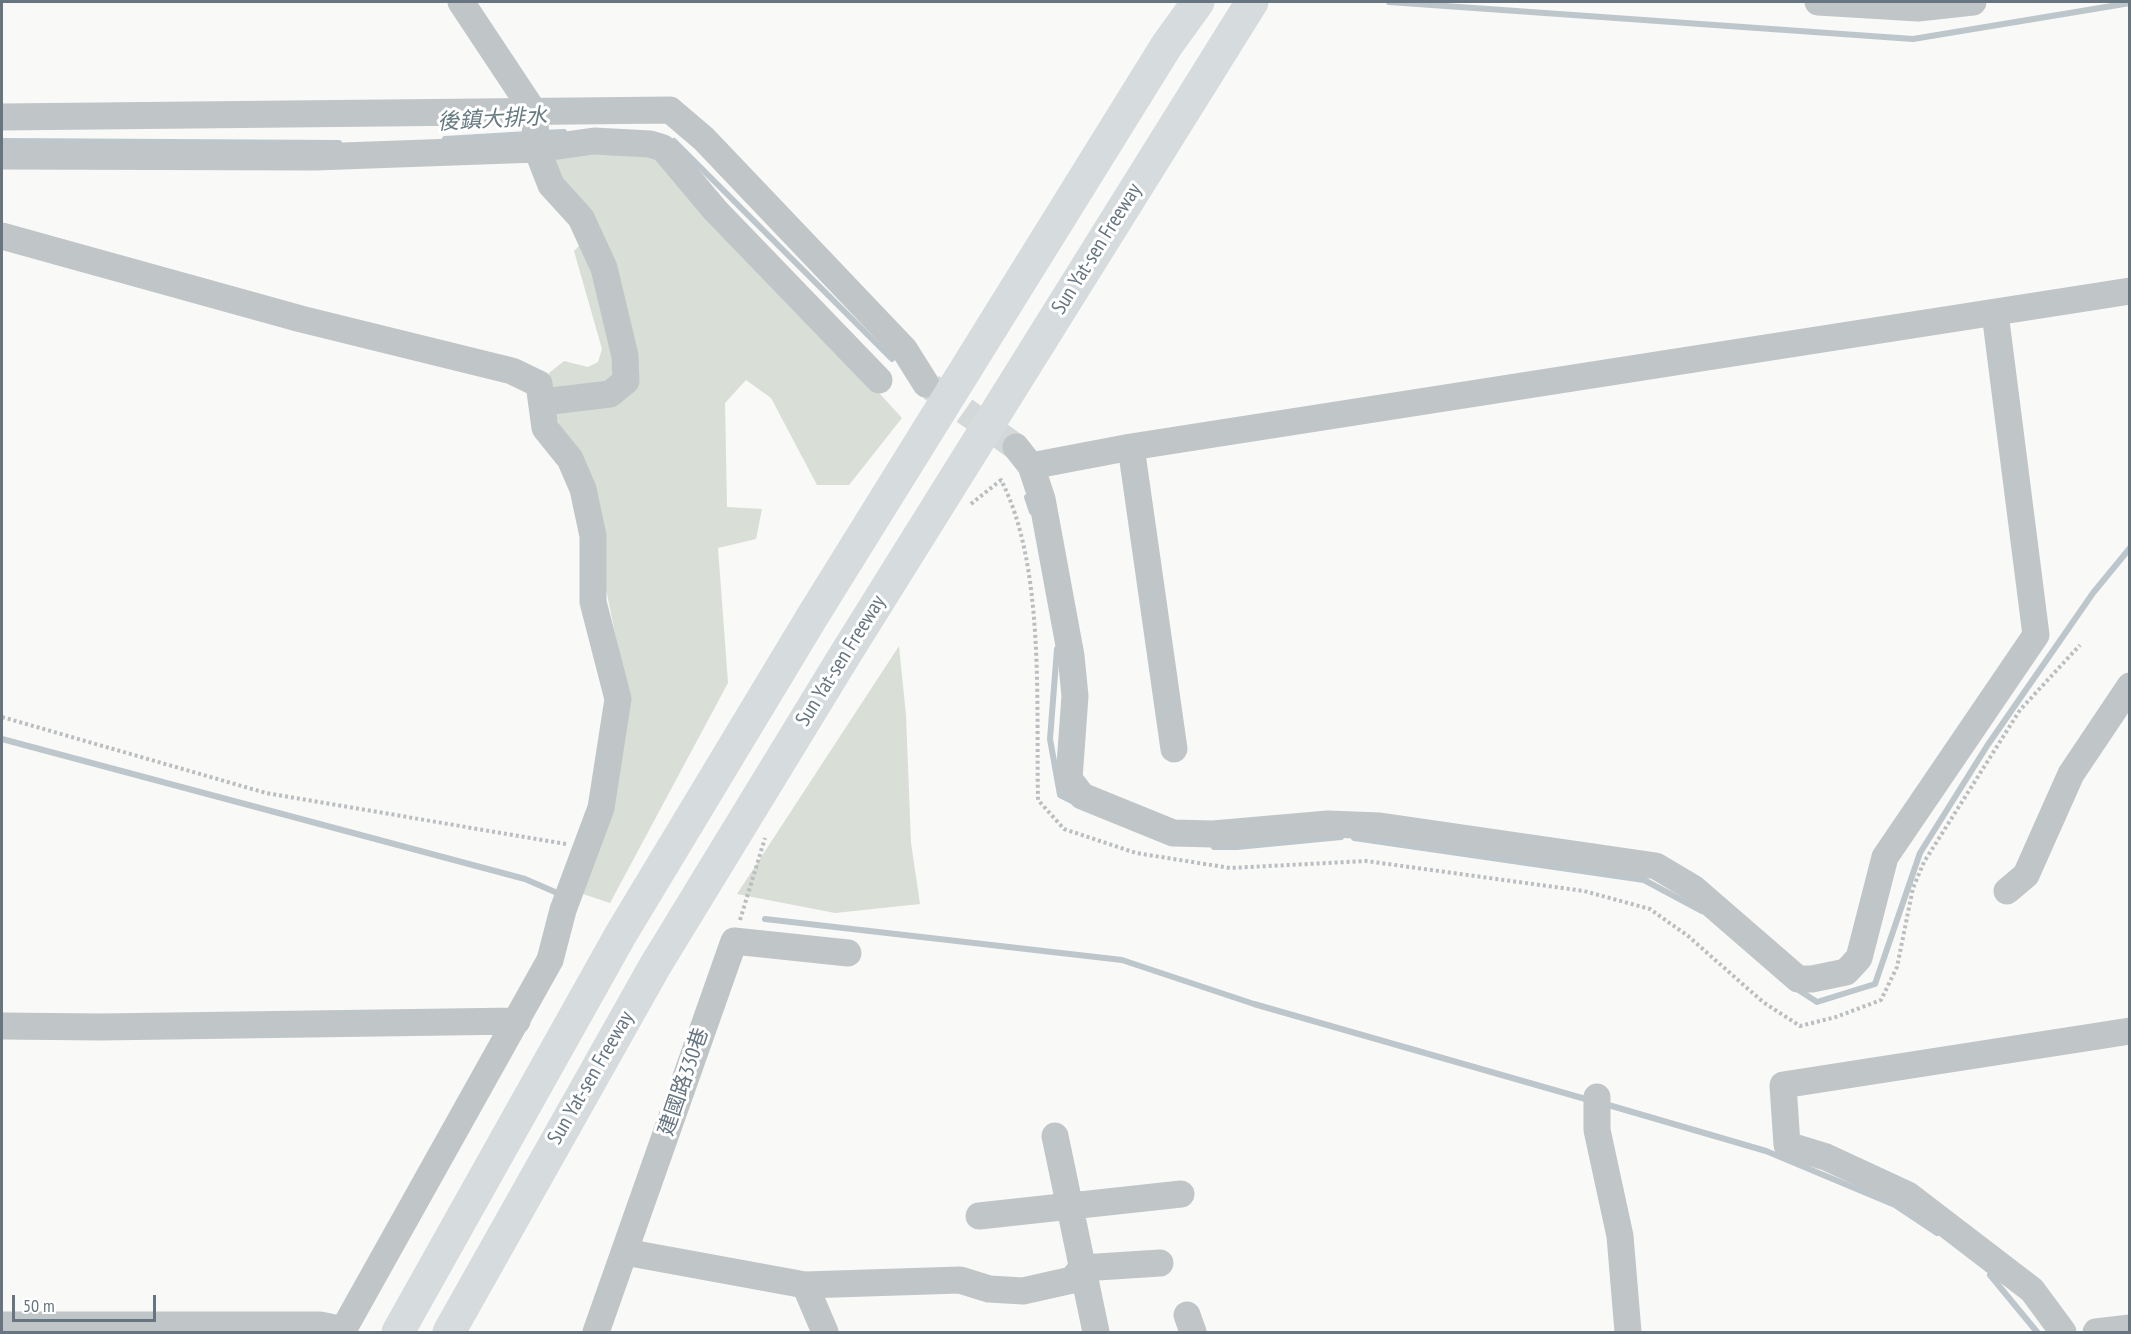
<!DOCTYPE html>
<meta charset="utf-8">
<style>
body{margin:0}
#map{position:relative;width:2131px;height:1334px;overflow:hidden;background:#f9f9f7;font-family:"PT Sans Narrow",sans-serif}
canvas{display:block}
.frame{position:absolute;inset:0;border:3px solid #667580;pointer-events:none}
.scale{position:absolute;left:12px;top:1295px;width:144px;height:27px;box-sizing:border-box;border:3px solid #667580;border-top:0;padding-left:8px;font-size:18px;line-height:21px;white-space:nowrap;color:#667580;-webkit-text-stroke:4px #fff;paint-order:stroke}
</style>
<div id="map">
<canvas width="2131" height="1334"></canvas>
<div class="frame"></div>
<div class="scale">50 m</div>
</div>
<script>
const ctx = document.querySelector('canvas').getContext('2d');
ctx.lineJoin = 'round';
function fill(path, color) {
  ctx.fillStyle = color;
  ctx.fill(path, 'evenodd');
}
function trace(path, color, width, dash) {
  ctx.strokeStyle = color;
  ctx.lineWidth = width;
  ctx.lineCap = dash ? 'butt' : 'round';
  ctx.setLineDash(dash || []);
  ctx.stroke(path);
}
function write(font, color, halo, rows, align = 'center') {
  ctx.font = font + ' "PT Sans Narrow","Noto Sans TC",sans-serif';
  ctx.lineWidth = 6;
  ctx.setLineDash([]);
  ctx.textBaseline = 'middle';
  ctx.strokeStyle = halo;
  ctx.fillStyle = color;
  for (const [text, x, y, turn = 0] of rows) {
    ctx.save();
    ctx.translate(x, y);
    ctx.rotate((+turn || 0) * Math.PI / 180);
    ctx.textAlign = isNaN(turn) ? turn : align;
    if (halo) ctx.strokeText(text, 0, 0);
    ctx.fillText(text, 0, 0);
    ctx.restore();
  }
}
const green = new Path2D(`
 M648,153L671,165L902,418L849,485H817L771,398L746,380L725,403L727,507L762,509L756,539L718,548L728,683L610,903L580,893L630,707L605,584L564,438L547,390L549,373L564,361L588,367L598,362L602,349L574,251L582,243L546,156Z
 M899,646L906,715L911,843L920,904L835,913L737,894Z`);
const stream = new Path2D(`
 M1389,2L1913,39L2130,3
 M541,133L564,132
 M445,139L528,134
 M2,141L339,143
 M674,141L892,359
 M1027,497L1032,512
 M1057,649L1050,739L1060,795L1074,802
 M2,739L525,879L555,892
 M1354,838L1644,880L1702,911
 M1214,847H1237L1341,837
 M765,919L1122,960L1254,1004L1589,1100
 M1797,989L1817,1002L1875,984L1920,853L1987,746L2093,593L2130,548
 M1605,1104L1766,1151L1895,1205L1937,1233
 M1990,1275L2037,1332`);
const minorTunnel = new Path2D(`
 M931,387L1016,447`);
const path = new Path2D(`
 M971,504L1001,480C1045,565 1036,704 1038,800L1064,829L1136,853L1230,868L1366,861L1584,891L1650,909L1688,936L1763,1002L1800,1026L1836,1017L1881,1000L1897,967L1913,888L1924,862L2020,710L2080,645
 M2,717L266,793L566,844
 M740,920L765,838`);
const minor = new Path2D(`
 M461,2L534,112L537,149L551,185L581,218L604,268L625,356L626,381L610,394L543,402
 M1818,2L1918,8L1973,2
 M2,117L670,110L704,139L904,349L926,384
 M2,156L315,157L537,149L594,141L650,144L663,148L715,210L879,380
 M2,236L301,319L512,371L539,384L545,428L570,459L583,489L593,536V602L618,699L601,808L563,910L550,960L342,1332
 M1016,447L1031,466L1042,499L1071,656L1075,696L1069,779L1082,796L1173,833L1213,834L1328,824L1380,826L1656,866L1693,888L1798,979H1812L1846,972L1859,958L1885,857L2036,635L1995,313
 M1131,447L1174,749
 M1031,466L1131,447L2130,291
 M2007,891L2026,875L2071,774L2130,686
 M2,1026L101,1027L517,1021
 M1597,1097V1130L1620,1236L1628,1332
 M1055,1136L1096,1332
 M979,1216L1181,1194
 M625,1252L805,1285L960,1280L989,1289L1023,1291L1072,1280L1082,1268L1160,1263
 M805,1285L825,1332
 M1187,1315L1193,1332
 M2,1325H320L344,1330
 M596,1332L734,941L848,953
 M2063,1332L2032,1290L1908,1195L1826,1157L1787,1145L1783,1085L2130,1031
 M2096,1332L2130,1328`);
const highway = new Path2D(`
 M398,1332L621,934L812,617L1167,45L1198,2
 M449,1332L655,966L843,658L1252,2`);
const streetNames = [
 ["Sun Yat-sen Freeway",1097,249,-58],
 ["Sun Yat-sen Freeway",841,661,-58],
 ["Sun Yat-sen Freeway",591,1078,-60],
 ["建國路330巷",684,1082,-71]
];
const waterNames = [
 ["後鎮大排水",492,120,-3]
];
fill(green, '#d9ded6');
trace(stream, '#bcc6cb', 6);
trace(minorTunnel, '#d4d8d9', 27, [27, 14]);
trace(path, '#bbbec0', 4, [3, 3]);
trace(minor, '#c0c5c8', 27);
trace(highway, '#d6dbde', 33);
write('21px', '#667580', '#fff', streetNames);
write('italic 22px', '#667a81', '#fff', waterNames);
</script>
